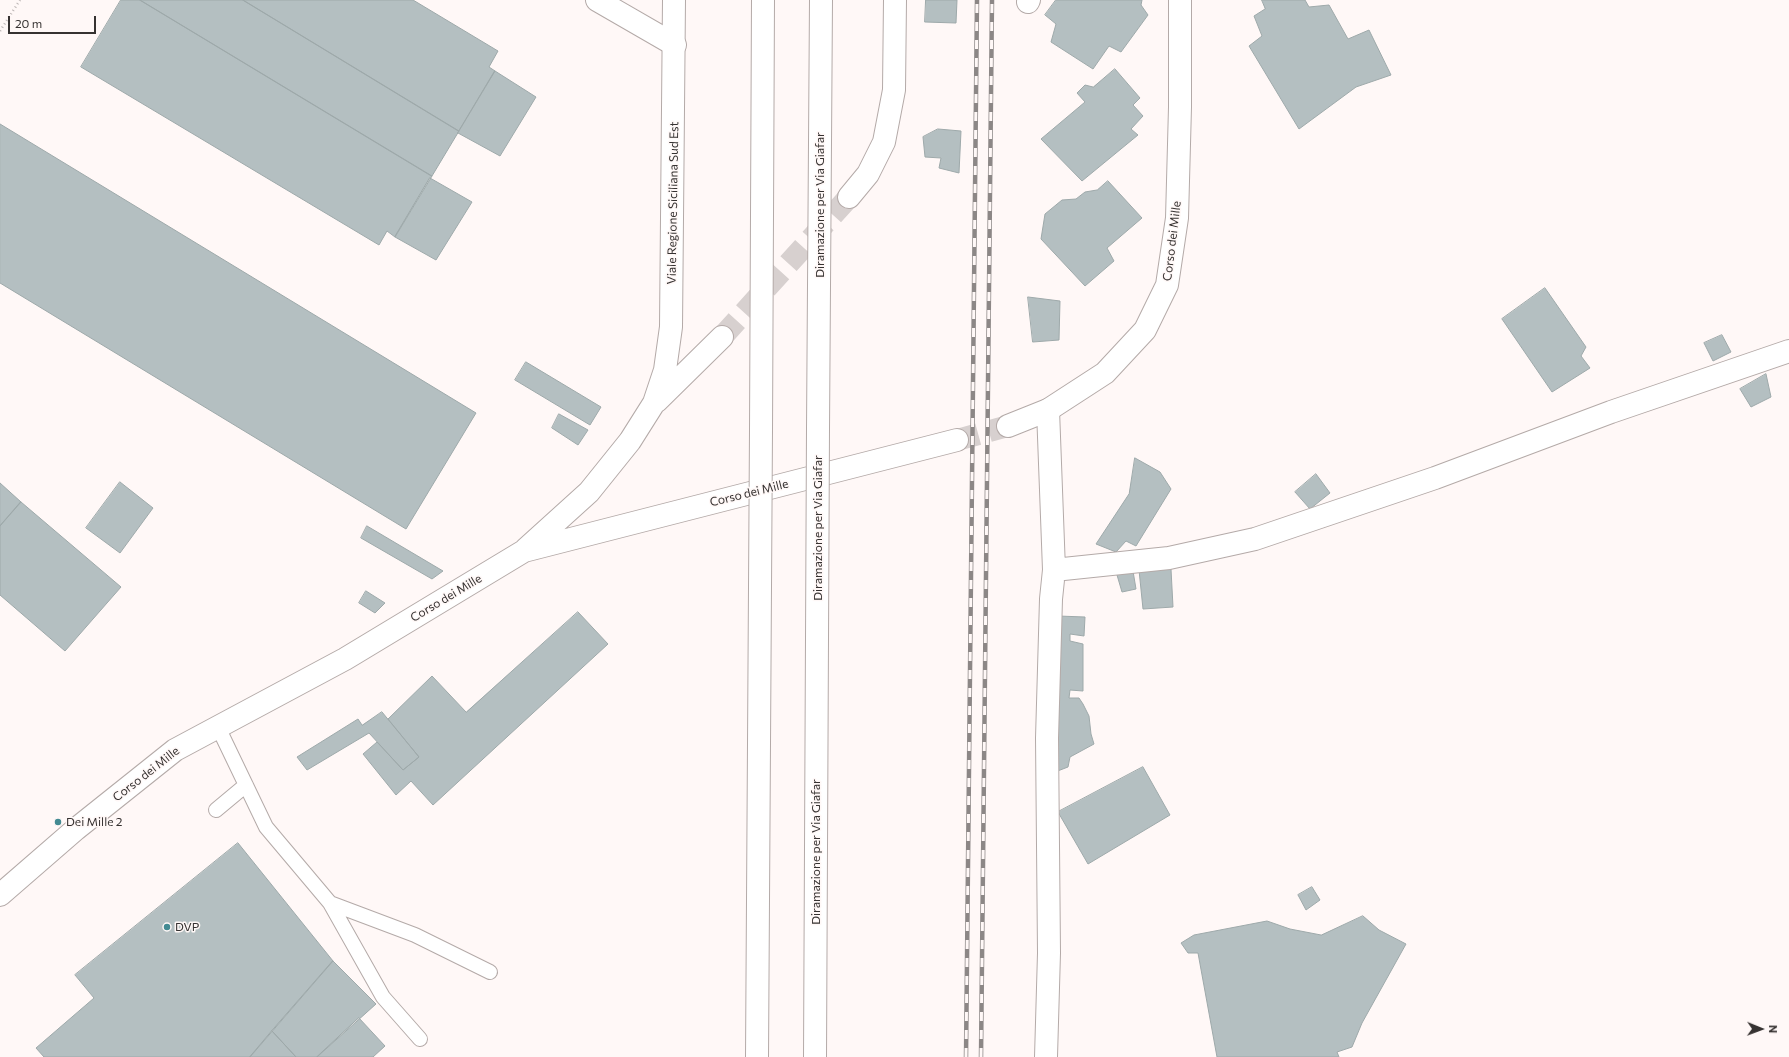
<!DOCTYPE html>
<style>
body{margin:0}
#map{position:relative;width:1789px;height:1057px;overflow:hidden;background:#fff8f7;font-family:Commissioner,sans-serif}
canvas{display:block}
.north{position:absolute;left:1741px;top:1009px;width:40px;height:40px;-webkit-text-stroke:3px #fff8f7;paint-order:stroke;rotate:91deg;font-size:11px;font-weight:700;line-height:16px;text-align:center;color:#363231}
.north::after{content:'';display:block;margin:auto;width:14px;height:18px;background:#363231;clip-path:polygon(50% 0,100% 100%,50% 72%,0 100%)}
.scale{position:absolute;left:8px;top:16px;width:88px;height:18px;box-sizing:border-box;border:2px solid #363231;border-top:0;padding-left:5px;font-size:12px;line-height:14px;white-space:nowrap;color:#363231;-webkit-text-stroke:3px #fff8f7;paint-order:stroke}
</style>
<div id="map">
<canvas width="1789" height="1057"></canvas>
<div class="north">N</div>
<div class="scale">20 m</div>
</div>
<script>
const ctx = document.querySelector('canvas').getContext('2d');
ctx.lineJoin = 'round';
function fill(path, color) {
  ctx.fillStyle = color;
  ctx.fill(path, 'evenodd');
}
function trace(path, color, width, dash) {
  ctx.strokeStyle = color;
  ctx.lineWidth = width;
  ctx.lineCap = dash ? 'butt' : 'round';
  ctx.setLineDash(dash || []);
  ctx.stroke(path);
}
function write(font, color, halo, rows, align = 'center') {
  ctx.font = font + ' Commissioner,sans-serif';
  ctx.lineWidth = 3;
  ctx.setLineDash([]);
  ctx.textBaseline = 'middle';
  ctx.strokeStyle = halo;
  ctx.fillStyle = color;
  for (const [text, x, y, turn = 0] of rows) {
    ctx.save();
    ctx.translate(x, y);
    ctx.rotate((+turn || 0) * Math.PI / 180);
    ctx.textAlign = isNaN(turn) ? turn : align;
    if (halo) ctx.strokeText(text, 0, 0);
    ctx.fillText(text, 0, 0);
    ctx.restore();
  }
}
const building = new Path2D(`
 M121,0H140L432,176L395,237L387,231L379,245L81,67Z
 M140,0H243L459,131L432,176Z
 M243,0H413L498,51L489,67L495,71L459,131Z
 M926,0H957L956,23L925,22Z
 M1056,0H1142L1141,5L1148,15L1121,52L1109,46L1093,69L1051,42L1056,24L1045,15Z
 M1262,0H1305L1309,7L1329,5L1348,39L1369,30L1391,75L1356,87L1299,129L1249,46L1262,36L1254,16L1265,9Z
 M1115,69L1140,98L1133,105L1143,116L1131,129L1138,135L1082,181L1041,139L1085,102L1077,93L1085,85L1093,87Z
 M495,71L536,97L500,156L458,133Z
 M0,124L476,413L406,529L0,283Z
 M938,129L961,131L959,173L939,168L941,158L925,157L923,137Z
 M430,178L472,202L436,260L395,237Z
 M1108,181L1142,218L1107,248L1114,261L1085,286L1041,239L1045,214L1062,200L1076,199L1085,192L1097,190Z
 M1545,288L1586,347L1581,356L1590,368L1552,392L1502,319Z
 M1028,297L1060,301L1059,340L1033,342Z
 M1722,335L1731,352L1713,361L1704,343Z
 M526,362L601,407L590,425L515,380Z
 M1766,374L1771,397L1751,407L1740,389Z
 M559,414L588,430L578,445L552,428Z
 M1135,458L1160,472L1171,489L1136,546L1126,541L1116,552L1096,544L1129,494Z
 M1316,474L1330,493L1310,509L1295,492Z
 M120,482L153,508L120,553L86,528Z
 M0,483L21,502L0,526Z
 M21,502L121,587L65,651L0,595V526Z
 M367,526L443,571L432,579L361,538Z
 M1171,569L1173,607L1143,609L1139,570Z
 M1133,571L1136,589L1122,592L1117,575Z
 M366,591L385,603L375,613L359,603Z
 M578,612L608,644L433,805L411,781L396,795L363,754L377,742L403,770L419,757L388,719L432,676L466,712Z
 M1058,616L1085,617L1084,636L1070,634V641L1083,644V691L1070,690L1069,698H1079L1083,704L1089,716L1091,734L1094,744L1070,757L1068,767L1055,772Z
 M382,712L419,757L403,770L369,733L307,770L297,757L358,719L362,725Z
 M1143,767L1170,815L1088,864L1058,812Z
 M238,843L333,961L250,1057H44L36,1048L94,998L75,975Z
 M1312,887L1320,900L1306,910L1298,895Z
 M1363,916L1379,930L1406,944L1362,1023L1352,1047L1337,1052L1339,1057H1217L1198,953H1188L1181,943L1194,935L1267,921L1290,929L1321,935Z
 M333,961L376,1004L317,1057H296L272,1031Z
 M359,1018L385,1046L373,1057H317Z
 M272,1031L296,1057H250Z`);
const secondaryTunnel = new Path2D(`
 M722,337L849,197
 M957,440L1008,426`);
const path = new Path2D(`
 M0,31L20,0`);
const lane = new Path2D(`
 M218,727L266,827L330,903L383,997L420,1039
 M216,810L246,785
 M330,903L415,935L490,972`);
const street = new Path2D(`
 M597,0L675,45
 M1028,2L1029,0
 M1054,570L1169,558L1255,539L1435,478L1611,412L1789,351
 M1046,1057L1049,953L1047,738L1051,599L1054,570L1048,410`);
const secondary = new Path2D(`
 M849,197L868,174L884,142L894,90L895,0
 M657,401L722,337
 M1008,426L1048,410L1105,373L1145,330L1167,285L1177,218L1180,107V0
 M526,549L589,492L630,441L654,403L665,370L671,327L674,0
 M0,895L76,829L175,750L345,659L524,551L957,440`);
const highway = new Path2D(`
 M818,429L821,0
 M761,430L763,0`);
const rail = new Path2D(`
 M966,1057L977,0
 M981,1057L992,0`);
const highwayBridge = new Path2D(`
 M757,1057L761,430
 M815,1057L818,429`);
const markers = [
 [58,822,4,"#438a92"],
 [167,927,4,"#438a92"]
];
const streetNames = [
 ["Viale Regione Siciliana Sud Est",673,203,-89],
 ["Diramazione per Via Giafar",820,205,-90],
 ["Corso dei Mille",1172,241,-83],
 ["Corso dei Mille",749,493,-14],
 ["Diramazione per Via Giafar",818,528,-90],
 ["Corso dei Mille",446,598,-31],
 ["Corso dei Mille",146,774,-38],
 ["Diramazione per Via Giafar",816,852,-90]
];
const poiNames = [
 ["Dei Mille 2",66,822],
 ["DVP",175,927]
];
fill(building, '#b4bfc1');
trace(building, '#9ea9aa', 1);
trace(secondaryTunnel, '#d7d0cf', 22, [22, 11]);
trace(lane, '#b4aaa8', 16);
trace(street, '#b4aaa8', 24);
trace(secondary, '#b4aaa8', 24);
trace(highway, '#b4aaa8', 24);
trace(path, '#bdb7b6', 2.5, [1, 3]);
trace(lane, '#fff', 14);
trace(street, '#fff', 22);
trace(secondary, '#fff', 22);
trace(highway, '#fff', 22);
trace(rail, '#8c8786', 4.5);
trace(rail, '#fff8f7', 3, [9]);
trace(highwayBridge, '#b4aaa8', 24, []);
trace(highwayBridge, '#fff', 22);
for (const [x, y, r, color] of markers) {
  const dot = new Path2D();
  dot.arc(x, y, r, 0, 2 * Math.PI);
  ctx.fillStyle = color;
  ctx.fill(dot);
  trace(dot, '#fff8f7', 1.5);
}
write('12px', '#363231', '#fff8f7', streetNames);
write('12px', '#363231', '#fff8f7', poiNames, 'left');
</script>
